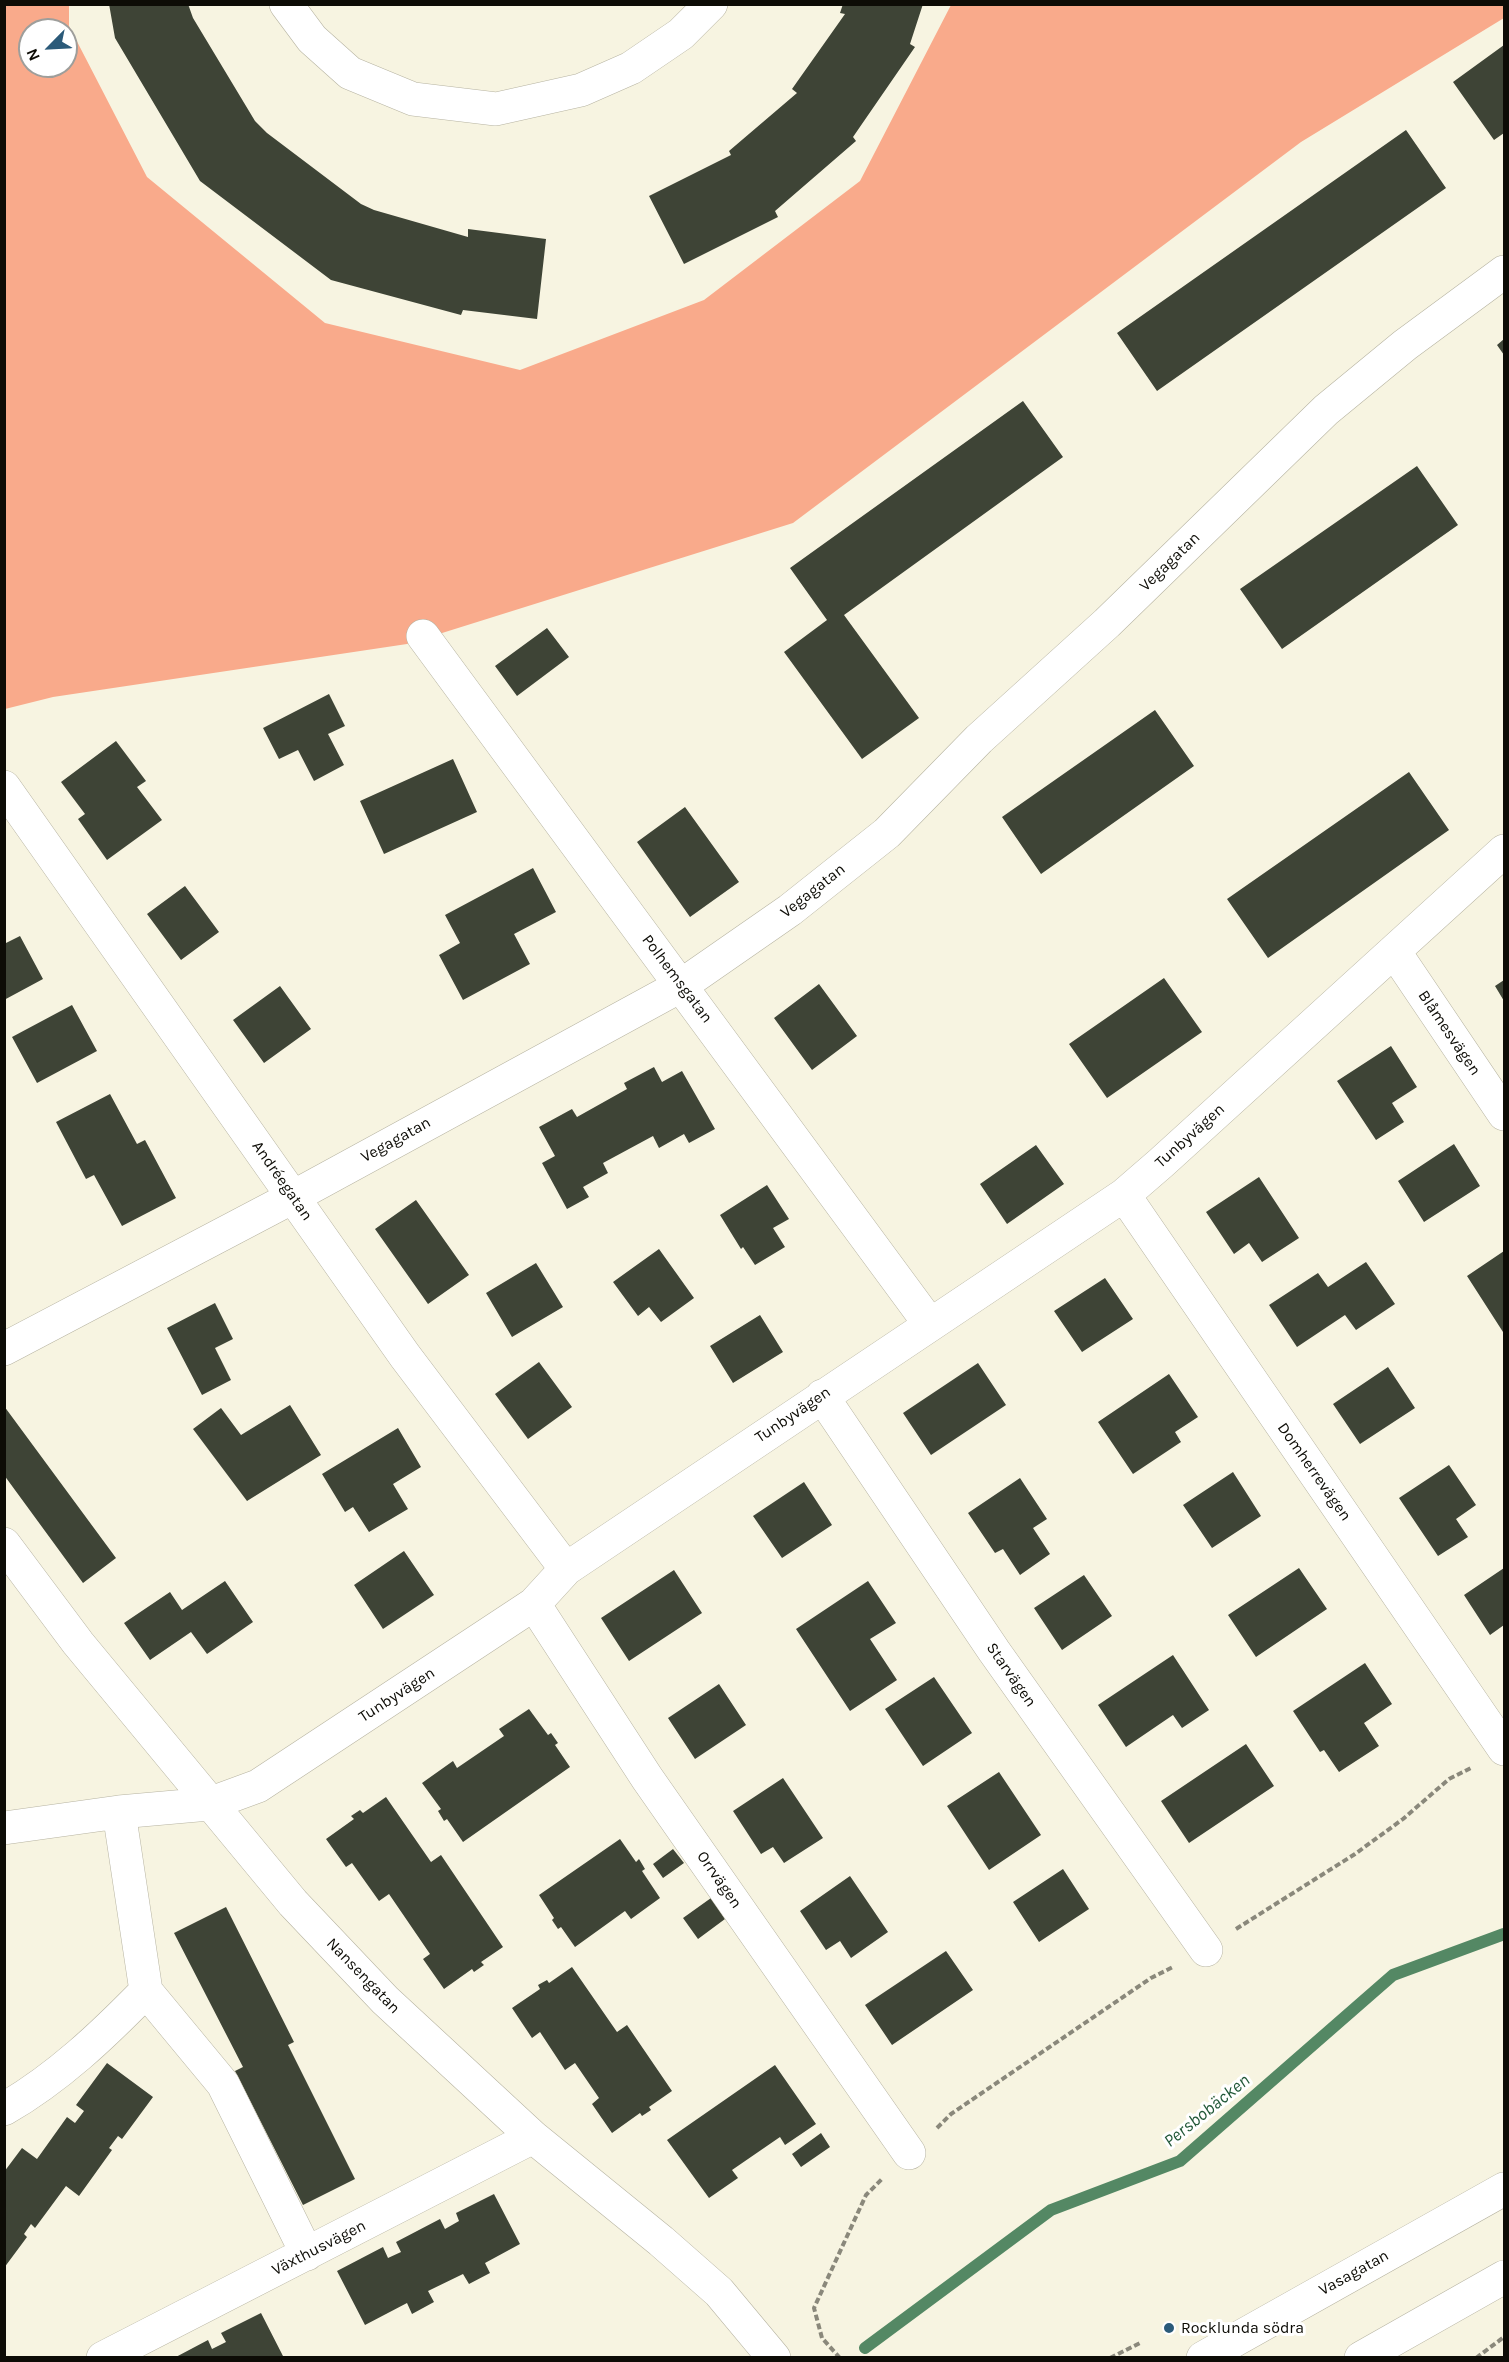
<!DOCTYPE html>
<meta charset="utf-8">
<style>
body{margin:0}
#map{position:relative;width:1509px;height:2362px;overflow:hidden;background:#f7f4e1;font-family:Karla,sans-serif}
canvas{display:block}
.frame{position:absolute;inset:0;border:6px solid #0d0c06;pointer-events:none}
.north{position:absolute;left:18px;top:18px;width:60px;height:60px;box-sizing:border-box;background:#fff;border:2px solid #9e9e9b;border-radius:50%;rotate:246deg;font-size:16px;font-weight:700;line-height:24px;text-align:center;color:#0d0c06}
.north::after{content:'';display:block;margin:auto;width:21px;height:27px;background:#2b5a79;clip-path:polygon(50% 0,100% 100%,50% 72%,0 100%)}
</style>
<div id="map">
<canvas width="1509" height="2362"></canvas>
<div class="frame"></div>
<div class="north">N</div>
</div>
<script>
const ctx = document.querySelector('canvas').getContext('2d');
ctx.lineJoin = 'round';
function fill(path, color) {
  ctx.fillStyle = color;
  ctx.fill(path, 'evenodd');
}
function trace(path, color, width, dash) {
  ctx.strokeStyle = color;
  ctx.lineWidth = width;
  ctx.lineCap = dash ? 'butt' : 'round';
  ctx.setLineDash(dash || []);
  ctx.stroke(path);
}
function write(font, color, halo, rows, align = 'center') {
  ctx.font = font + ' Karla,sans-serif';
  ctx.lineWidth = 6;
  ctx.setLineDash([]);
  ctx.textBaseline = 'middle';
  ctx.strokeStyle = halo;
  ctx.fillStyle = color;
  for (const [text, x, y, turn = 0] of rows) {
    ctx.save();
    ctx.translate(x, y);
    ctx.rotate((+turn || 0) * Math.PI / 180);
    ctx.textAlign = isNaN(turn) ? turn : align;
    if (halo) ctx.strokeText(text, 0, 0);
    ctx.fillText(text, 0, 0);
    ctx.restore();
  }
}
const forest = new Path2D(`
 M1504,4V18L1301,142L793,523L407,644L53,697L5,709L4,5H69V26L147,177L325,323L520,370L704,300L860,181L951,5ZM30,30H66V66H30Z`);
const stream = new Path2D(`
 M865,2348L1051,2210L1180,2161L1393,1975L1504,1934`);
const building = new Path2D(`
 M109,4H188L193,18L255,121L267,133L361,204L374,210L468,237V229L546,239L537,319L463,310L461,315L331,280L200,181L115,38Z
 M843,4H923L910,44L915,47L853,137L856,141L775,211L778,217L684,264L649,196L731,155L729,151L797,93L792,89L845,14L840,13Z
 M1504,45V133L1494,140L1453,82Z
 M1406,130L1446,188L1157,391L1117,333Z
 M1504,339V355L1497,345Z
 M1023,401L1063,457L844,615L919,718L862,759L784,652L827,620L790,568Z
 M1417,466L1458,525L1282,649L1240,589Z
 M547,628L569,657L517,696L495,666Z
 M329,694L345,726L328,734L344,765L314,781L298,750L279,759L263,728Z
 M1155,710L1194,766L1041,874L1002,817Z
 M116,741L146,781L137,787L162,820L107,860L78,819L85,814L61,782Z
 M453,759L477,812L384,854L360,801Z
 M1409,772L1449,830L1268,958L1227,899Z
 M685,807L739,882L690,917L637,842Z
 M533,868L556,912L514,934L530,964L463,1000L439,955L460,943L445,915Z
 M185,886L219,932L181,960L147,914Z
 M20,936L43,979L4,1000V944Z
 M1164,978L1202,1032L1107,1098L1069,1044Z
 M1504,980V1001L1495,986Z
 M819,984L857,1036L812,1070L774,1018Z
 M280,986L311,1029L264,1063L233,1020Z
 M72,1005L97,1051L37,1083L12,1037Z
 M1391,1046L1417,1087L1392,1103L1404,1122L1376,1140L1337,1081Z
 M654,1067L662,1082L682,1071L715,1129L689,1143L684,1134L659,1148L653,1136L603,1163L608,1173L583,1187L589,1197L567,1209L542,1163L555,1156L539,1127L572,1109L577,1117L627,1089L624,1083Z
 M110,1094L137,1144L145,1140L176,1198L122,1226L94,1175L86,1179L56,1122Z
 M1454,1144L1480,1186L1424,1222L1398,1181Z
 M1036,1145L1064,1184L1007,1224L980,1184Z
 M1259,1177L1299,1238L1262,1262L1249,1243L1234,1254L1206,1212Z
 M767,1185L789,1219L773,1228L785,1247L755,1265L743,1247L741,1249L720,1215Z
 M416,1200L469,1275L428,1304L375,1229Z
 M659,1249L694,1298L661,1322L649,1307L638,1316L613,1282Z
 M1504,1251V1331L1503,1332L1467,1276Z
 M1366,1262L1395,1304L1356,1330L1345,1315L1297,1347L1269,1305L1318,1273L1328,1287Z
 M536,1263L563,1307L512,1337L486,1293Z
 M1105,1278L1133,1319L1082,1352L1054,1311Z
 M215,1303L233,1339L215,1348L231,1380L202,1395L167,1328Z
 M760,1315L783,1352L733,1383L710,1346Z
 M539,1362L572,1407L528,1439L495,1394Z
 M978,1363L1006,1405L931,1455L903,1413Z
 M1388,1367L1415,1408L1360,1444L1333,1404Z
 M1169,1374L1198,1417L1175,1432L1181,1442L1133,1474L1098,1422Z
 M290,1405L321,1455L247,1501L193,1429L221,1408L241,1435Z
 M4,1406L116,1558L83,1583L4,1475Z
 M398,1428L421,1467L393,1484L408,1509L369,1532L353,1507L345,1512L322,1474Z
 M1449,1465L1476,1505L1456,1519L1468,1537L1438,1556L1399,1498Z
 M1233,1472L1261,1516L1212,1548L1183,1505Z
 M1020,1478L1047,1519L1033,1528L1050,1554L1020,1575L1003,1549L995,1553L968,1513Z
 M804,1482L832,1525L782,1558L753,1516Z
 M404,1551L434,1595L383,1629L354,1585Z
 M1299,1568L1327,1609L1256,1657L1228,1615Z
 M1504,1568V1625L1490,1635L1464,1595Z
 M674,1570L702,1613L629,1661L601,1618Z
 M1084,1575L1112,1616L1062,1650L1034,1608Z
 M225,1581L253,1622L207,1654L191,1632L150,1660L124,1623L170,1592L182,1610Z
 M868,1581L896,1623L870,1639L897,1680L850,1711L796,1629Z
 M1173,1655L1209,1710L1182,1728L1173,1715L1126,1747L1098,1705Z
 M1365,1663L1392,1704L1364,1723L1379,1746L1339,1772L1324,1750L1320,1752L1293,1711Z
 M934,1677L972,1733L923,1766L885,1709Z
 M719,1684L746,1725L695,1759L668,1718Z
 M529,1709L548,1735L551,1733L558,1743L555,1745L570,1767L463,1842L447,1819L444,1821L438,1811L441,1809L422,1783L453,1761L457,1768L504,1736L499,1729Z
 M1246,1744L1274,1786L1189,1843L1161,1801Z
 M999,1772L1041,1835L989,1870L947,1806Z
 M783,1778L823,1838L784,1863L773,1847L761,1854L733,1811Z
 M386,1797L431,1862L441,1855L503,1947L481,1962L484,1965L474,1972L472,1969L444,1989L423,1959L430,1954L389,1894L379,1901L352,1863L346,1867L326,1839L354,1819L351,1816L360,1810L363,1813Z
 M620,1839L636,1862L639,1859L645,1869L642,1871L660,1898L631,1919L625,1911L575,1947L561,1927L558,1929L552,1920L554,1918L539,1895Z
 M673,1849L684,1863L663,1878L653,1864Z
 M1063,1869L1089,1909L1039,1942L1013,1902Z
 M850,1876L888,1932L851,1958L840,1941L826,1950L800,1911Z
 M711,1898L725,1919L698,1939L683,1918Z
 M226,1907L294,2042L288,2045L355,2179L303,2205L235,2071L243,2067L174,1933Z
 M946,1951L973,1990L892,2045L865,2005Z
 M572,1967L617,2032L627,2025L672,2091L649,2107L651,2110L642,2116L640,2113L612,2133L592,2104L599,2098L575,2063L565,2070L540,2032L532,2038L512,2008L540,1989L538,1985L547,1980L549,1983Z
 M107,2063L153,2097L122,2139L118,2136L109,2148L112,2150L79,2196L66,2186L35,2228L31,2224L24,2234L27,2237L4,2268V2172L22,2148L37,2159L67,2117L75,2123L84,2111L76,2105Z
 M775,2065L816,2124L785,2145L780,2137L732,2170L738,2178L709,2198L667,2140Z
 M821,2133L830,2147L801,2167L792,2154Z
 M494,2194L520,2244L485,2263L490,2273L469,2284L463,2274L428,2291L434,2302L412,2314L407,2303L365,2325L337,2271L383,2247L388,2258L401,2252L396,2242L440,2219L445,2229L459,2221L456,2213Z
 M261,2313L284,2358H174L208,2340L212,2349L226,2342L221,2333Z`);
const path = new Path2D(`
 M1236,1929L1355,1854L1403,1819L1449,1779L1471,1768
 M937,2128L951,2114L1151,1978L1173,1967
 M840,2358L822,2338L814,2308L866,2195L883,2178
 M1110,2358L1140,2343
 M1476,2358L1504,2337`);
const minor = new Path2D(`
 M286,4L312,39L350,73L413,99L496,109L581,90L631,68L681,34L711,4
 M423,636L929,1323
 M4,787L405,1356L566,1569
 M1394,951L1504,1114
 M1124,1195L1504,1749
 M4,1349L293,1197L682,985L790,910L887,833L979,739L1107,623L1326,410L1405,345L1504,272
 M822,1396L994,1651L1206,1950
 M4,1544L78,1643L293,1903L385,2000L533,2137L661,2241L719,2292L774,2358
 M534,1604L647,1778L909,2153
 M4,1828L119,1812L209,1804L258,1786L534,1604L566,1569L1124,1195L1161,1163L1504,851
 M146,1991L223,2084L307,2254
 M4,2109C58,2078 103,2035 146,1991L119,1812
 M103,2358L533,2137
 M1203,2358L1504,2189
 M1361,2358L1504,2277`);
const markers = [
 [1169,2328,6,"#2b5a79"]
];
const streetNames = [
 ["Vegagatan",1170,562,-44],
 ["Vegagatan",813,891,-38],
 ["Polhemsgatan",677,979,53],
 ["Blåmesvägen",1449,1033,56],
 ["Tunbyvägen",1190,1136,-42],
 ["Vegagatan",396,1140,-29],
 ["Andréegatan",282,1181,55],
 ["Tunbyvägen",793,1415,-34],
 ["Domherrevägen",1314,1472,55],
 ["Starvägen",1011,1675,55],
 ["Tunbyvägen",397,1695,-33],
 ["Orrvägen",719,1880,55],
 ["Nansengatan",363,1976,46],
 ["Växthusvägen",319,2248,-27],
 ["Vasagatan",1354,2273,-29]
];
const poiNames = [
 ["Rocklunda södra",1181,2328]
];
const waterNames = [
 ["Persbobäcken",1207,2111,-39]
];
fill(forest, '#f9aa8b');
trace(stream, '#548864', 12);
fill(building, '#3e4436');
trace(minor, '#b6b3a1', 34);
trace(path, '#8a887b', 4, [6, 3]);
trace(minor, '#fff', 33);
for (const [x, y, r, color] of markers) {
  const dot = new Path2D();
  dot.arc(x, y, r, 0, 2 * Math.PI);
  ctx.fillStyle = color;
  ctx.fill(dot);
  trace(dot, '#fff', 2);
}
write('16px', '#0d0c06', '#fff', streetNames);
write('16px', '#0d0c06', '#fff', poiNames, 'left');
write('italic 18px', '#215838', '#fff', waterNames);
</script>
